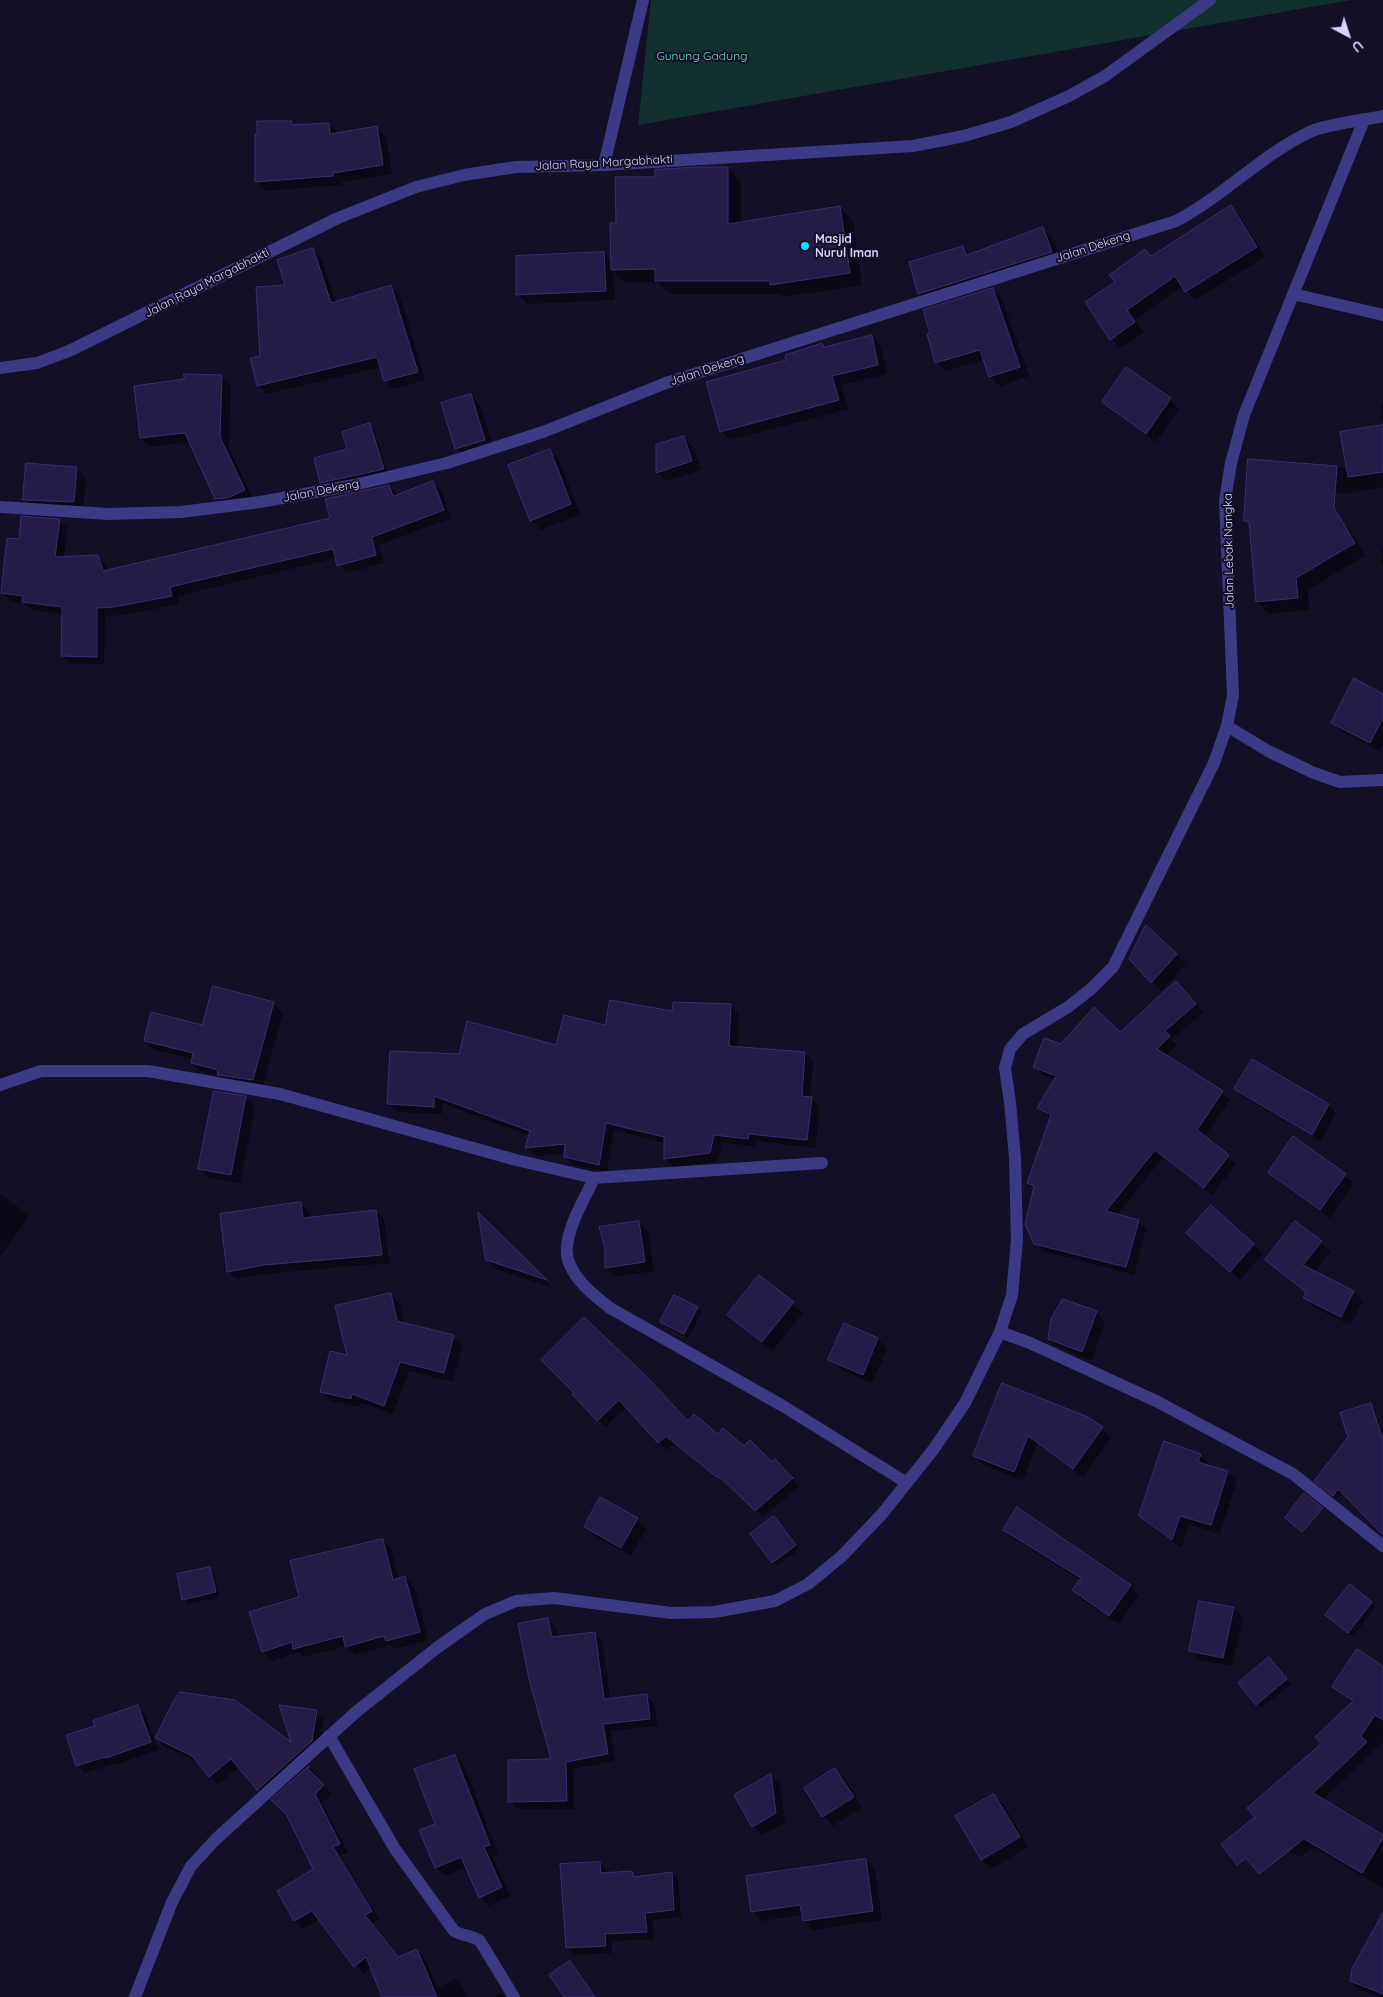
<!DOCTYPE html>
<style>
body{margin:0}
#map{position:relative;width:1383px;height:1997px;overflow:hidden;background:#130f26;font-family:Quicksand,sans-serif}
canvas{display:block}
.north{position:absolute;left:1323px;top:10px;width:50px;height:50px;-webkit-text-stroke:4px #130f26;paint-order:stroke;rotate:140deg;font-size:14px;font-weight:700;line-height:20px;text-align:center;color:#d9d4ff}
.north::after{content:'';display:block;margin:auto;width:18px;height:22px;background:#d9d4ff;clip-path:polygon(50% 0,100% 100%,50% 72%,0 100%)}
</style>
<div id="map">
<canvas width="1383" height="1997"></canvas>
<div class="north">U</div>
</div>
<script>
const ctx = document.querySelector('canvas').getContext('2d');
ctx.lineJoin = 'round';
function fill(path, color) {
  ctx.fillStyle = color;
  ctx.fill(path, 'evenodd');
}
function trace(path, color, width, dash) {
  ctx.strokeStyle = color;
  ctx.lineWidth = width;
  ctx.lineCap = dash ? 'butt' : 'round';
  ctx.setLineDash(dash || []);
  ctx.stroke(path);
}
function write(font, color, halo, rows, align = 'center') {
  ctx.font = font + ' Quicksand,sans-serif';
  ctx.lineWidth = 4;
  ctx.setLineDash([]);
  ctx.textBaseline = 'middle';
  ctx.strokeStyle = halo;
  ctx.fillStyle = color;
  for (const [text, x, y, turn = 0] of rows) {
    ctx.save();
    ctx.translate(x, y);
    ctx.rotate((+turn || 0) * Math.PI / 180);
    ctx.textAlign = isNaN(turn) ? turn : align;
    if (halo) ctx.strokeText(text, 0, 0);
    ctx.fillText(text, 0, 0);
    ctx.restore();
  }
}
const green = new Path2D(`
 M651,0H1351L638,125Z`);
const shadow = new Path2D(`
 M292,122L296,126L329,124L339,134L376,128L386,137L392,174L342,182V185L266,191L256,181Z
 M727,168L741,182V223L840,208L853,221L862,285L784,297L781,294H670L657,282L625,283L613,271L615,300L527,304L517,294L604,253L612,262L617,224Z
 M1231,207L1240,216L1265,257L1195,300L1183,286L1135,320L1144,332L1121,348L1111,339L1152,257Z
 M1043,228L1052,238L1061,261L929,303L920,294L910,263L963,247L970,254Z
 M312,249L321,258L336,302L391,287L400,296L425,380L394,389L385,380L381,367L267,394L258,385L261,357L287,286Z
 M993,289L1002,298L1029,376L1000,386L991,377L985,360L946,371L936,362Z
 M871,336L881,346L887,374L841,385L848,409L731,440L721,431L788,361L822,345L825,348Z
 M222,376L231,385L229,448L253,499L226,508L216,499L191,442L150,447L141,438Z
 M471,396L480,405L494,449L466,458L457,448Z
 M1170,399L1179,409L1156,442L1113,411L1103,402Z
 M1383,401V419L1380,416Z
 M370,424L374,429L388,474L326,487L321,482Z
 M684,437L693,447L701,470L666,481L657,472Z
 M549,450L559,460L580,514L541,530L531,520Z
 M1249,461L1347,468L1383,463V487L1271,505L1339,519L1351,532L1366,555L1308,590L1309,610L1269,614L1257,602Z
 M77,468L86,478L83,511L33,509L24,500Z
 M433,482L441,490L451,518L379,545L384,563L347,573L338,565L336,558L178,596L179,604L123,615L105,616L104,664H70L62,656L63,614L32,610L24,603L11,601L2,593L20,541L59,520L67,528L64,558L97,556L106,565L108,571L331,519L389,486L398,495Z
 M1383,547V567L1380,563Z
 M1383,695V745L1380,751L1342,732L1332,722Z
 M1146,927L1186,964L1161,991L1152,982Z
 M1183,990L1203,1012L1172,1040L1177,1045L1165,1056L1222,1092L1230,1100L1204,1137L1236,1164L1212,1195L1163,1157L1117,1215L1138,1221L1146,1229L1134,1275L1044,1251L1036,1243L1034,1189L1028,1183L1051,1118L1039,1108L1055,1080L1043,1075L1035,1067L1061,1046L1120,1033Z
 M674,1003L731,1006L739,1014L738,1048L805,1053L813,1061L810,1098L820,1107L815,1148L757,1141L756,1147L723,1142L718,1161L674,1167L666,1159L665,1143L614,1130L607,1172L573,1165L565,1156V1153L535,1156L527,1148L530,1136L442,1103V1114L397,1112L389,1104L460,1056L557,1046L606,1027L673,1012Z
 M273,1004L283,1013L262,1089L228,1084L221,1077L201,1072L192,1062L193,1059L154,1050L145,1041L203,1026Z
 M1236,1089L1328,1105L1336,1113L1320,1141L1244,1097Z
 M215,1092L246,1098L255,1107L240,1183L209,1178L200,1168Z
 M1269,1173L1345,1175L1354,1184L1330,1218L1278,1182Z
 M0,1193L29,1216L2,1255L0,1254Z
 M301,1204L309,1212L310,1218L376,1211L384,1219L389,1263L273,1273L237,1279L228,1271Z
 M1211,1207L1263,1254L1240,1280L1197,1242Z
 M480,1215L553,1288L497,1269L487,1260Z
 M639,1223L648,1232L654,1271L615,1277L606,1268Z
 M1321,1242L1330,1252L1314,1272L1354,1292L1363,1302L1350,1325L1314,1307L1305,1298L1307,1293L1267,1260Z
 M760,1277L803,1313L772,1351L729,1315Z
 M390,1295L400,1304L404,1324L453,1336L462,1346L453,1382L409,1371L393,1414L361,1403L360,1407L331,1401L322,1392L348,1357Z
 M675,1296L698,1308L702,1312L688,1338L666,1326L662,1322Z
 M1096,1312L1105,1322L1092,1360L1059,1348L1049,1339Z
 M845,1325L878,1339L887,1349L872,1383L839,1369L830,1359Z
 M543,1360L744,1448L783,1468L799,1486L763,1517L731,1487L674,1443L666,1450L627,1407L605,1427L575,1393Z
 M1003,1385L1102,1428L1111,1438L1083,1477L1037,1444L1023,1481L984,1465L975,1456Z
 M1370,1404L1375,1409L1383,1434V1443Z
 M1200,1455L1209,1464V1466L1228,1472L1237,1481L1220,1534L1189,1525L1181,1548L1150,1525L1140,1516Z
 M1320,1485L1383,1487V1535L1343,1493L1338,1499Z
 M637,1519L646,1529L631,1556L595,1536L585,1527Z
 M778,1522L799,1549L778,1566L773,1562Z
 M1005,1530L1130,1586L1139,1595L1119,1624L1083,1600L1074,1590L1081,1580L1014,1539Z
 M383,1540L391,1549L399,1579L405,1578L414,1587L428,1640L395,1649L391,1645L355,1655L347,1646L303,1657L298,1652L272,1661L263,1652L300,1598Z
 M210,1568L214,1572L219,1597L188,1604L183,1599Z
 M1371,1603L1376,1607L1353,1636L1331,1619Z
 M1233,1608L1243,1618L1232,1666L1200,1660L1190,1650Z
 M548,1619L556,1627L558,1638L594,1633L602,1641L610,1700L646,1695L654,1703L657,1726L610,1731L615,1761L574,1769V1809H517L510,1801L552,1760Z
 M1273,1663L1291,1684L1261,1708L1257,1704Z
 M1383,1667V1742L1322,1800L1383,1836V1888L1313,1847L1300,1857L1254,1834L1257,1818L1323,1744L1353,1703L1333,1687Z
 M138,1707L145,1714L158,1750L115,1765L114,1764L85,1773L77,1765L96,1726Z
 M316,1712L324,1720L320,1749L266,1797L240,1767L218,1784L199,1763L164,1746L157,1738L293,1745Z
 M455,1756L464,1765L498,1854L492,1856L510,1896L488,1906L480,1897L467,1867L445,1876L436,1868L421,1831L436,1824Z
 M309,1767L316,1775V1778L332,1794L322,1803L348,1852L340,1856L379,1919L372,1923L399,1958L417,1950L425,1958L437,1988L455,1979L463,1987L468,1997H384L372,1967L363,1974L319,1919L303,1929L295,1920L278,1891L315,1870L287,1814L273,1800Z
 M835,1769L845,1779L862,1807L833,1826L823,1816L806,1788Z
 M771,1776L780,1785L785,1823L762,1835L753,1826Z
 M994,1795L1003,1804L1028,1847L991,1869L982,1860L957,1816Z
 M865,1860L875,1869L882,1920L813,1930L804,1921L803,1915L761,1921L752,1911Z
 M600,1863L607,1870V1874L632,1872L637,1878L671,1873L678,1880L681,1917L652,1920L654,1939L612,1941V1953L575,1955L567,1948Z
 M1383,1953V1997H1379L1360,1990L1351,1980Z
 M500,1993L504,1997H495Z`);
const building = new Path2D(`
 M257,121H292V125L329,123L330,134L377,126L383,165L333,173V176L255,182V134H257Z
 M697,167H728V224L840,206L850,273L770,285V281H655V269L611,270L610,223H616L615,177H655V170Z
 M1231,205L1257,247L1185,292L1175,276L1127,310L1135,322L1110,340L1085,302L1115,282L1109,275L1145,249L1151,256Z
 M1043,227L1052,252L918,294L909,262L963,246L966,255Z
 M313,248L331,303L391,285L418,372L384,381L377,357L257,386L250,358L260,356L256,287L285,285L277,260Z
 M604,252L606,291L516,295V256Z
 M993,288L1020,367L989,377L980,350L935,363L927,334L930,333L923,310Z
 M872,335L878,365L832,376L839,400L720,432L706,382L786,360L785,355L822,343L824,347Z
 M1126,367L1171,398L1146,434L1102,402Z
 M184,374L222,375L220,437L245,490L227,498L215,499L185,433L140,438L134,386L184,379Z
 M471,394L485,440L455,449L441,403Z
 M370,423L384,469L320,483L314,458L347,449L342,432Z
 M1383,425V472L1348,477L1340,432Z
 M684,436L692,461L656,473V445Z
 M550,449L571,504L530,521L508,465Z
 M1248,459L1337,466L1334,508L1355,543L1296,578L1298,598L1256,602L1249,522L1244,521Z
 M26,463L77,467L74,502L23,500Z
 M433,481L444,510L372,537L376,555L337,566L333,549L170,587L172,596L114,607L97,608V657L61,656L62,607L22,602L23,596L1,593L7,538L19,539L21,516L60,519L55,557L98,555L103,571L330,518L325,499L389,485L393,496Z
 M1354,678L1383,694V718L1370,743L1331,723Z
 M1146,925L1177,954L1151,983L1129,959Z
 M1176,981L1196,1004L1165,1031L1170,1036L1157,1049L1223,1091L1197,1130L1229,1155L1204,1188L1155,1150L1106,1211L1139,1220L1126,1267L1034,1244L1025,1224L1034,1186L1027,1183L1051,1115L1037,1108L1056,1076L1033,1067L1044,1038L1061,1044L1094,1007L1120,1032Z
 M213,986L274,1002L253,1080L217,1075L218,1070L191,1063L193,1053L144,1041L151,1012L202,1025Z
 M610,1000L672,1011L673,1002L731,1004L729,1046L805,1052L802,1096L812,1097L807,1140L749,1134L748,1139L714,1135L710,1153L664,1159V1137L606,1123L599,1165L564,1157L565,1144L525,1148L530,1131L434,1096V1107L387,1104L390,1051L459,1054L467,1021L556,1045L564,1015L605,1025Z
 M1252,1059L1329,1104L1312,1135L1234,1089Z
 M214,1091L246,1096L231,1175L198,1169Z
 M1293,1136L1346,1174L1320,1210L1268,1173Z
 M301,1202L303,1218L376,1210L382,1255L264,1265L227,1272L220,1214Z
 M1211,1205L1254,1244L1230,1272L1186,1233Z
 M478,1212L547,1280L486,1260Z
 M639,1221L645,1262L605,1268V1248L599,1227Z
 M1295,1221L1322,1241L1303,1265L1354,1291L1341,1317L1303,1298L1306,1292L1265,1260Z
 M759,1275L794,1302L762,1342L727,1315Z
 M391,1293L397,1321L454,1335L444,1373L400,1362L384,1406L352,1394L351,1399L320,1392L330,1351L347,1355L335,1306Z
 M674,1295L698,1307L684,1334L660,1322Z
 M1063,1299L1097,1311L1082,1352L1048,1339L1051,1319Z
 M584,1317L647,1377L688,1421L694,1414L718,1434L723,1428L744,1446L750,1440L772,1462L775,1459L793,1478L755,1511L722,1479L714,1475L666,1436L658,1443L619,1400L597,1421L572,1394L574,1393L541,1360Z
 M844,1323L878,1338L863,1375L828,1360Z
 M1002,1383L1088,1417L1103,1427L1073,1469L1028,1436L1014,1472L973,1456Z
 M1371,1403L1383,1440V1535L1338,1489L1333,1496L1314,1481L1348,1437L1340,1413Z
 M1164,1441L1201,1454L1198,1462L1228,1471L1211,1525L1180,1516L1172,1540L1139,1516Z
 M1304,1493L1323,1508L1302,1532L1285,1518Z
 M600,1497L638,1518L621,1548L584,1527Z
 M1017,1507L1131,1585L1109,1616L1072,1590L1081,1578L1003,1530Z
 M774,1516L796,1545L772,1563L750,1534Z
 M383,1539L393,1580L405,1576L420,1632L386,1641L384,1636L345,1647L343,1636L293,1649L292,1642L262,1652L249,1612L299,1597L290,1561Z
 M210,1567L216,1592L182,1600L177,1574Z
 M1350,1584L1372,1602L1348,1633L1325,1615Z
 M1199,1601L1234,1607L1223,1658L1189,1651Z
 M548,1618L552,1637L595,1632L604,1699L647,1694L650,1719L603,1724L608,1754L566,1762L567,1801L508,1802V1760L551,1759L529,1679L518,1624Z
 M1357,1649L1383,1666V1720L1375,1715L1361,1736L1367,1742L1313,1793L1383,1835V1838L1362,1873L1304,1839L1259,1874L1246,1858L1237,1865L1221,1844L1255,1817L1247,1808L1321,1744L1315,1737L1353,1701L1332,1687Z
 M1269,1657L1287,1679L1256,1705L1238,1683Z
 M180,1692L235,1700L291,1742L279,1705L317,1710L312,1741L257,1790L231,1759L209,1777L192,1756L155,1738L174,1700Z
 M138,1705L151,1742L106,1758L105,1757L76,1766L66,1735L95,1726L93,1721Z
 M455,1755L490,1845L484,1847L502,1887L479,1898L461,1857L435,1868L419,1830L435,1824L414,1769Z
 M309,1766L308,1769L324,1785L315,1794L340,1844L333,1847L372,1911L365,1915L398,1957L417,1949L437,1997H382L366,1957L354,1967L312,1911L294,1921L277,1891L313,1869L286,1814L271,1800Z
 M835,1768L854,1797L822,1817L804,1788Z
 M771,1774L776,1813L752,1827L734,1795Z
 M994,1794L1020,1837L981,1860L955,1816Z
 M866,1859L873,1911L803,1921L800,1905L751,1912L746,1876Z
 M600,1862L601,1873L632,1871L634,1877L672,1872L674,1910L645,1913L647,1932L605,1934L606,1946L566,1948L560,1864Z
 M1383,1913V1994L1350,1981L1352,1969Z
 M570,1961L595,1997H564L549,1975Z`);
const lane = new Path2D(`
 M604,165L643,0`);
const street = new Path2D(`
 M1293,294L1383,315
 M0,368L37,363L69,351L338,218L416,187L464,175L516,167L604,165L913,146L964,136L1011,122L1069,96L1105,76L1210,0
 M0,507L109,514L181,512L260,502L354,485L447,463L543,432L666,383L1176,221C1224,196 1262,154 1312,131C1329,124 1364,120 1383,116
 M1227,726L1268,751L1314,773L1340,782L1383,780
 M0,1085L41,1071H148L280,1094L516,1160L594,1178L822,1163
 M594,1178C585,1199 569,1223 567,1247C565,1259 573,1273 581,1282C589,1292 600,1300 610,1308L783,1406L907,1483
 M1000,1332L1030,1343L1156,1401L1293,1474L1383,1546
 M329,1736L395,1849L454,1931C462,1936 472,1935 480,1941L514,1997
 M135,1997L172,1902L191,1866L216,1839L356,1712L438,1647L485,1614L516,1601L554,1598L671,1613L714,1612L775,1601L808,1584L842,1556L882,1514L933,1450L965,1403L1000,1332L1012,1295L1017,1240L1015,1158L1010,1102L1005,1068L1010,1049L1023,1034L1068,1007L1091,989L1113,967L1214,763L1227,726L1233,695L1225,500L1231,463L1244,415L1364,120`);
const markers = [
 [805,246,5,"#00e5ff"]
];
const parkNames = [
 ["Gunung Gadung",702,56]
];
const streetNames = [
 ["Jalan Raya Margabhakti",604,163,-3],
 ["Jalan Dekeng",1093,247,-18],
 ["Jalan Raya Margabhakti",207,283,-27],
 ["Jalan Dekeng",707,370,-18],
 ["Jalan Dekeng",321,491,-11],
 ["Jalan Lebak Nangka",1229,551,-91]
];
const poiNames = [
 ["Masjid",815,239],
 ["Nurul Iman",815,253]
];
fill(green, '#12302f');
fill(shadow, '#0007');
fill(building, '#241b47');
trace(building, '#3b2d73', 1);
trace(lane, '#3d3a85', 12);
trace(street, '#3d3a85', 12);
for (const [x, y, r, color] of markers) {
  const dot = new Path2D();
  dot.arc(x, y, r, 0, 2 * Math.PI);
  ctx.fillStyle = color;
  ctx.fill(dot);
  trace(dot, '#130f26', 2);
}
write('12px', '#5fe0c0', '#130f26', parkNames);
write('12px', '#d9d4ff', '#130f26', streetNames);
write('bold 12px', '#d9d4ff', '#130f26', poiNames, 'left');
</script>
